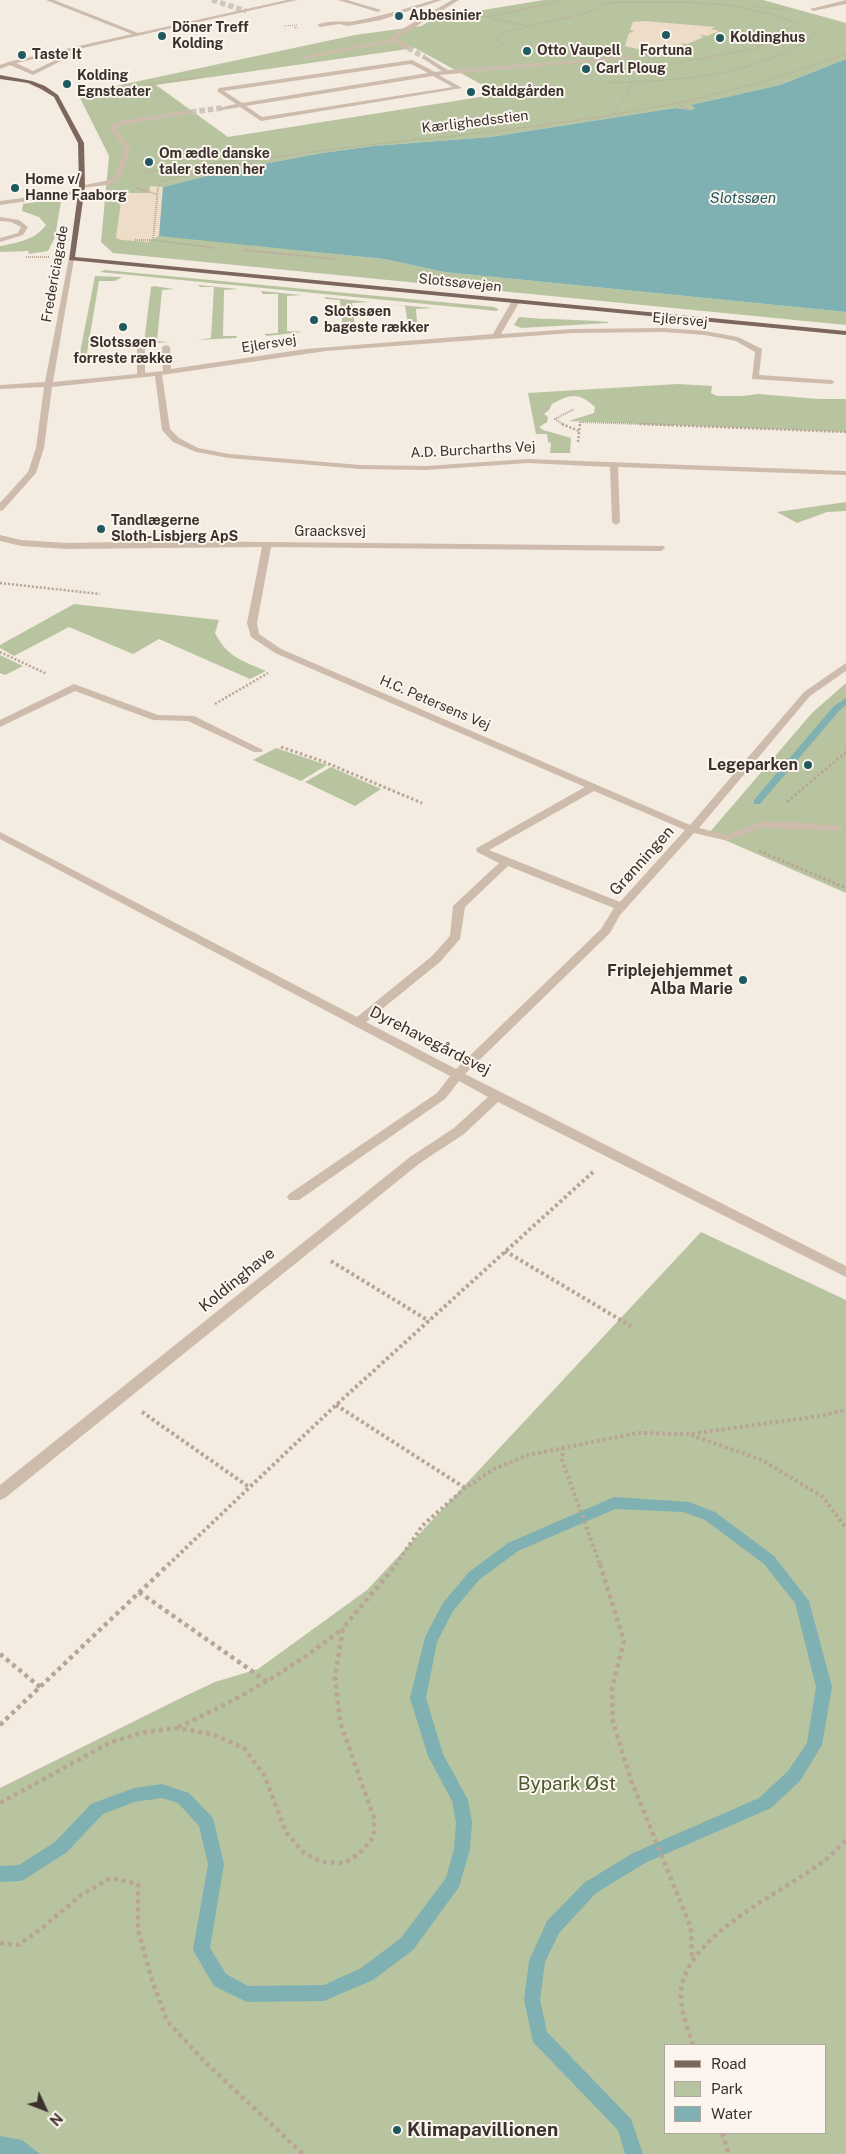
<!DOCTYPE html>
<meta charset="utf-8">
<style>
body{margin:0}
#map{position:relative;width:846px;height:2154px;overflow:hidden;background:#f4ebe1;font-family:"Public Sans",sans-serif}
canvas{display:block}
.legend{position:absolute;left:664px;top:2044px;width:162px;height:90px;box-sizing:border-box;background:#fbf5ee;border:1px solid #aea6a0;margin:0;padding:6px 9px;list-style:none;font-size:15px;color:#3b302b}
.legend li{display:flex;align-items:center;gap:10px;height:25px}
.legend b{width:25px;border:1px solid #aea6a0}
.north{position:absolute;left:20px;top:2084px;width:50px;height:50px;-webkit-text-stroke:4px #fbf5ee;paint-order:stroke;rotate:133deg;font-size:14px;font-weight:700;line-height:20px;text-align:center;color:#3b302b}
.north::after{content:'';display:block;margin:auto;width:18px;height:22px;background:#3b302b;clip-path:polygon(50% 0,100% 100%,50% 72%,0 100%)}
</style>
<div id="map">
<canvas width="846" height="2154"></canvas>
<ul class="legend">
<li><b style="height:6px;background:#7d675c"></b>Road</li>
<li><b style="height:14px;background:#b8c4a0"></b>Park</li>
<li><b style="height:14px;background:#7fb0b2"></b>Water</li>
</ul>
<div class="north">N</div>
</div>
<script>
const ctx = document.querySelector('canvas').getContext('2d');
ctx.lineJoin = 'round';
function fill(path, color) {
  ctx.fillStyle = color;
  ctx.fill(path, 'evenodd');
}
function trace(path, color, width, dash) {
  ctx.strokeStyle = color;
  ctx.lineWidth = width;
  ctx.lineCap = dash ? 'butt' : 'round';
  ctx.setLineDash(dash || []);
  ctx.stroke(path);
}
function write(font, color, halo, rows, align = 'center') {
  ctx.font = font + ' "Public Sans",sans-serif';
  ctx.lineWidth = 4;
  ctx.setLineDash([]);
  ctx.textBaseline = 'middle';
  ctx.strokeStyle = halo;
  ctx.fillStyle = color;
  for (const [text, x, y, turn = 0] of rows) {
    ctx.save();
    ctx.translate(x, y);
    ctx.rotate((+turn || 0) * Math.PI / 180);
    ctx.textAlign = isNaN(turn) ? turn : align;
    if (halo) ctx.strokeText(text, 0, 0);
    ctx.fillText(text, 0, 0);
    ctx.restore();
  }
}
const green = new Path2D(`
 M544,0H763L846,23V59L780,85L692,105L695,108L692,110L675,108L490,137L373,146L322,153L226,171L163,187L159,235L384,259L444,272L846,312V325L113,253L101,242L109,156L78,94L355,35L421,26L451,9L471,12ZM415,48L499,94L228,137L156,85Z
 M56,199L61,201L55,237L48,251L28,254L29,251L0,252V246C17,243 35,240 46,225L39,217L22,211L23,204Z
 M105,270L494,307L498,309L497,311L100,272Z
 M95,276L122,277L115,281H99L86,359L79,358Z
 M198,285L238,289L224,290L223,336H237L236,338L197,340L211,338L214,287H200Z
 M154,286L174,289L162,290L157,341L169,342L133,345L131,344L144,343L151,287Z
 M261,291L302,295L287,296V331L303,332L267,336L264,334L278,333V294H263Z
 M324,297L369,302L352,303L355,327H369L365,329L330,332L327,330L343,328L340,300L326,299Z
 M387,304L433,308L416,309L417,322L430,323V324L396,327L393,325L408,324L405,306Z
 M519,317C549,320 578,319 608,322V323L521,328L514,325Z
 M678,384L712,386L711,393L717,396H743L758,394L819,399H846V432L569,421L594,413L595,407C578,392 571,394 552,404L549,410L544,414L548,417L547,422L539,427L543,430L571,438L570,453H550L551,443L548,442L547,434H536L528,393Z
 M846,502V511L827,512L797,523L777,512Z
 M74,604L219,620L215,633C227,657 243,661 266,671L250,679L159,639L133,654L69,627L14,656L0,648V645Z
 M0,655L23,666L5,675L0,673Z
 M846,683V893L709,833L812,713Z
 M276,748L327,765L301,781L253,760Z
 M331,767L381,789L355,806L305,782Z
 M701,1232L846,1300V2154H0V1788L183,1697L215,1682L258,1669L367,1590ZM665,2045H825V2133H665Z`);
const plaza = new Path2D(`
 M644,21L715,27L711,29L719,31L707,36L702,35L700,36L704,37L687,44L680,43L684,45L670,50L654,52L659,53L658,54L625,46L629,33L635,31L630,30L633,22Z
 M150,186L163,187L159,236L148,242L121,240L116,238L122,193H149Z`);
const water = new Path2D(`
 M846,59V312L444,272L384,259L159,236L163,187L226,171L322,153L373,146L490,137L675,108L692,110L695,108L691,105L780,85Z
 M0,2136L22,2140L40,2154H0Z`);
const stream = new Path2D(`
 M846,698V705L839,711L760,804H754V800L833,707Z
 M614,1497L689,1502L715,1512L774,1556L809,1601L832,1687L822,1745L800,1781L771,1808L645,1863L596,1893L559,1933L545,1962L540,2000L547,2032L631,2119L643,2154H625L618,2130L533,2042L524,2000L529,1961L547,1921L584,1883L633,1853L759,1798L788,1771L807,1743L816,1687L795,1603L764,1564L705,1520L683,1512L615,1509L518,1551L479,1580L453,1611L437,1642L426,1698L443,1754L468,1800L472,1822L470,1849L459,1887L413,1950L373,1980L324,2001L247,2002L214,1986L193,1950L208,1864L199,1826L178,1803L162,1798L134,1802L103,1814L67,1852L27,1878L21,1881L0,1882V1866L19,1865L55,1842L91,1804L134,1788L162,1784L189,1793L212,1817L214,1822L224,1864L210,1948L226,1974L248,1986L324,1985L361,1968L401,1938L446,1878L454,1849L456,1822L452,1801L428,1756L410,1698L425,1637L443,1603L469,1572L508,1543Z`);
const minorTunnel = new Path2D(`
 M212,0L246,11
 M408,48L424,57
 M191,112L222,108`);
const pathFar5 = new Path2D(`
 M751,6L791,10
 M471,15H479
 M479,15L527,26
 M489,17L564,0
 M284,26L297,25L294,28H299
 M504,45L495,38L502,33L589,12L604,4L617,2H685L730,5L774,15L795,22
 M651,68L757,48L778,37L796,22
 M605,83C676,81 754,77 814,36L813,30
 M162,94L150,84L202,77
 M677,103L689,110
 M614,114L633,83
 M144,173L271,155
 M136,188L138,189
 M158,189L160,182C259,154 360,146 462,135C592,120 725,102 846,53`);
const pathFar4 = new Path2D(`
 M136,188L156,194
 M135,240H153L216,248
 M153,240L158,188
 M244,250L335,259
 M26,257H49
 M564,425L555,419L574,409
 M580,425V422L673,425`);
const pathFar3 = new Path2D(`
 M562,424L579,431
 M640,424L846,432
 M578,442L580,424
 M0,583L100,594
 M0,652L47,674
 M215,704L268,673`);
const pathFar2 = new Path2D(`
 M281,747L322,761L422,803
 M787,802L846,752
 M759,851L846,888`);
const pathFar1 = new Path2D(`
 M505,1251L634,1328
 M331,1261L429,1321
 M336,1405L465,1488
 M142,1412L249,1487
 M691,1435L762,1460L823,1497L846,1528
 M563,1447L562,1460L600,1565
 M168,1565L336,1405L593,1172
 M396,1565L422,1526L465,1488L494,1469L528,1455L638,1433L690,1434L820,1416L846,1410`);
const path = new Path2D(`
 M600,1564L624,1641L612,1689L613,1722L631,1780L691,1928L692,1960
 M139,1592L269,1683
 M0,1654L40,1687
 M0,1725L169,1564
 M178,1727C238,1700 292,1669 343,1628
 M0,1803L111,1742L145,1732L177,1728L212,1734L244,1748L264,1775L286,1832L304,1853L322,1862L344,1863L359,1854L374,1837V1818L340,1722L335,1677L343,1628L397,1564
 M0,1943L18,1945L42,1928L81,1895L111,1878L138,1884V1930L151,1977L167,2021L203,2060L303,2154
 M693,2045C687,2027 678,2005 682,1985C693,1932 783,1892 824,1861C832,1855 839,1847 846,1840
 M722,2133L729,2154`);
const minor = new Path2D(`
 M46,0H54L138,33L287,0H297L16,63L33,71L66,55L71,56L33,75L10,65L0,69V65L8,62L132,34Z
 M338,0H347L381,10L378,12Z
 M434,0H442L381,20L348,26L339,24L320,27L317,25C329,19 343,23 355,21C382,16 408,8 434,0Z
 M452,0H459L397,38L410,47V49H406L393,42L303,59L300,57L391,39L397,32Z
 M846,0V4L813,11L810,9Z
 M424,55L448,70L631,56L634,58L439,75L462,88L261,121L240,107L222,110L219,108L236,104L217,91L219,88L412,60L435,72L442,71L422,58ZM411,64L428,73L242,103L224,91ZM433,76L453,87L262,117L246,106Z
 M191,110L193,113L122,125L116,128L131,149C117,187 122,183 82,188L79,186L110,180L114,177L125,149L110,130L111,126L120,121Z
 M82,190L85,192L84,193L0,205V201Z
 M0,217L19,220L28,227L23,235L0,242V238L18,233L21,227L11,222L0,221Z
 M69,258L74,259L53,382L137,374V349L141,347L145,349V373L163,371L162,347L166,345L170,347L171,369L306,349L493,334L512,301L516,299L520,301L501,334L572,329L664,328L705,331L738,337L762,349L759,375L831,380L835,382L831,384L752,379L755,352L736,341L705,335L664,332L572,333L326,351L162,375L170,429L179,438L198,448L229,454L360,465L426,466L528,459L846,471V475L618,467L620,522L616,525L612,522L610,467L528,463L426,470L360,469L229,458L196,452L173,442L162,430L155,376L52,387L44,448L36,473L3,510L0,511V503L28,472L36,448L44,387L0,389V385L45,382Z
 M0,535L21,540L67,543L168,541L664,546L665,548L661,551L271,547L257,623L259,634L281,649L690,825L804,692L846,663V671L810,696L699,828L727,835L759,822H795L836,826L840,827L841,829L840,831L761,828L728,841L694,833L620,915L610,933L465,1074L846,1266V1277L498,1102L464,1134L420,1163L5,1498L0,1500V1485L410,1157L454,1128L488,1097L459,1081L445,1099L299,1200H289L287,1197L289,1194L437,1093L450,1076L0,839V832L357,1017L432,956L450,936L453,906L499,863L477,852L476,850L477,848L585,787L275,653L251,637L247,623L262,547L67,549L21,546L0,541ZM594,791L685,830L620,902L489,850ZM508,866L614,908L601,929L456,1069L366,1022L440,962L460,939L465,907Z
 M74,684L158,715L194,716L263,750L262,752H254L188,721L153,720L75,691L0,727V720Z`);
const major = new Path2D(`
 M0,75L32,81L45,86L58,95L84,143L85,186L75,257L846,331V335L69,260L79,186L78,143L54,97L41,89L28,83L0,79Z`);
const markers = [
 [399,16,5,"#1f5a5e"],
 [666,35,5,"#1f5a5e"],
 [162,36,5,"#1f5a5e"],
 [720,38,5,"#1f5a5e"],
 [527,51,5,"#1f5a5e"],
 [22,55,5,"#1f5a5e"],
 [586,69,5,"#1f5a5e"],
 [67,84,5,"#1f5a5e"],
 [471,92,5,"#1f5a5e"],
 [149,162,5,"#1f5a5e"],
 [15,188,5,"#1f5a5e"],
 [314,320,5,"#1f5a5e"],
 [123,327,5,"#1f5a5e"],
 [101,529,5,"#1f5a5e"],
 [808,765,5,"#1f5a5e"],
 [743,980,5,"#1f5a5e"],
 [397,2130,5,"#1f5a5e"]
];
const farPoinames = [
 ["Abbesinier",409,16],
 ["Döner Treff",172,28],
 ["Kolding",172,44],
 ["Koldinghus",730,38],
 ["Otto Vaupell",537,51],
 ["Fortuna",666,51,"center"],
 ["Taste It",32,55],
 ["Carl Ploug",596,69],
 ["Kolding",77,76],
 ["Egnsteater",77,92],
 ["Staldgården",481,92],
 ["Om ædle danske",159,154],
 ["taler stenen her",159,170],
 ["Home v/",25,180],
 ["Hanne Faaborg",25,196],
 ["Slotssøen",324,312],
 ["bageste rækker",324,328],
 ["Slotssøen",123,343,"center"],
 ["forreste række",123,359,"center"],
 ["Tandlægerne",111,521],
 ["Sloth-Lisbjerg ApS",111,537]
];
const farStreetnames = [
 ["Kærlighedsstien",475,122,-7],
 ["Fredericiagade",55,274,-80],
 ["Slotssøvejen",460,283,6],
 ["Ejlersvej",680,320,5],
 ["Ejlersvej",269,344,-9],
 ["A.D. Burcharths Vej",473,450,-3],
 ["Graacksvej",330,532],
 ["H.C. Petersens Vej",435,703,23]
];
const farWaternames = [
 ["Slotssøen",743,198]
];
const poiNames = [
 ["Legeparken",798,765],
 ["Friplejehjemmet",733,971],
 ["Alba Marie",733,989]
];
const streetNames = [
 ["Grønningen",642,861,-48],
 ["Dyrehavegårdsvej",430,1041,27],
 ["Koldinghave",237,1280,-39]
];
const nearParknames = [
 ["Bypark Øst",567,1784]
];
const nearPoinames = [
 ["Klimapavillionen",407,2130]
];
fill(green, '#b8c4a0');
fill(plaza, '#ecdcc8');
fill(water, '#7fb0b2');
fill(stream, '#7fb0b2');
trace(minorTunnel, '#cfc6bd', 5.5, [5.5, 3]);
trace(pathFar5, '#b9a596', 1, [1, 1]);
trace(pathFar4, '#b9a596', 2, [1, 1]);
trace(pathFar3, '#b9a596', 2.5, [2, 2]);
trace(pathFar2, '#b9a596', 3, [2.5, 2.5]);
trace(pathFar1, '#b9a596', 4, [3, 3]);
trace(path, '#b9a596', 4.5, [4, 4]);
fill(minor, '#cdbbac');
fill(major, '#7d675c');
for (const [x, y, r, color] of markers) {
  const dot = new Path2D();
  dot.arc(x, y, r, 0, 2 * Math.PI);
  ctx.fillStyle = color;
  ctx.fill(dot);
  trace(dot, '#fbf5ee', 2);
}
write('bold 14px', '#3b302b', '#fbf5ee', farPoinames, 'left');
write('14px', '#3b302b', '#fbf5ee', farStreetnames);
write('italic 15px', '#1f5a5e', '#fbf5ee', farWaternames);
write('bold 16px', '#3b302b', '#fbf5ee', poiNames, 'right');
write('16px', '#3b302b', '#fbf5ee', streetNames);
write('19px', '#4a5a2e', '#fbf5ee', nearParknames);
write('bold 19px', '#3b302b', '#fbf5ee', nearPoinames, 'left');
</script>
